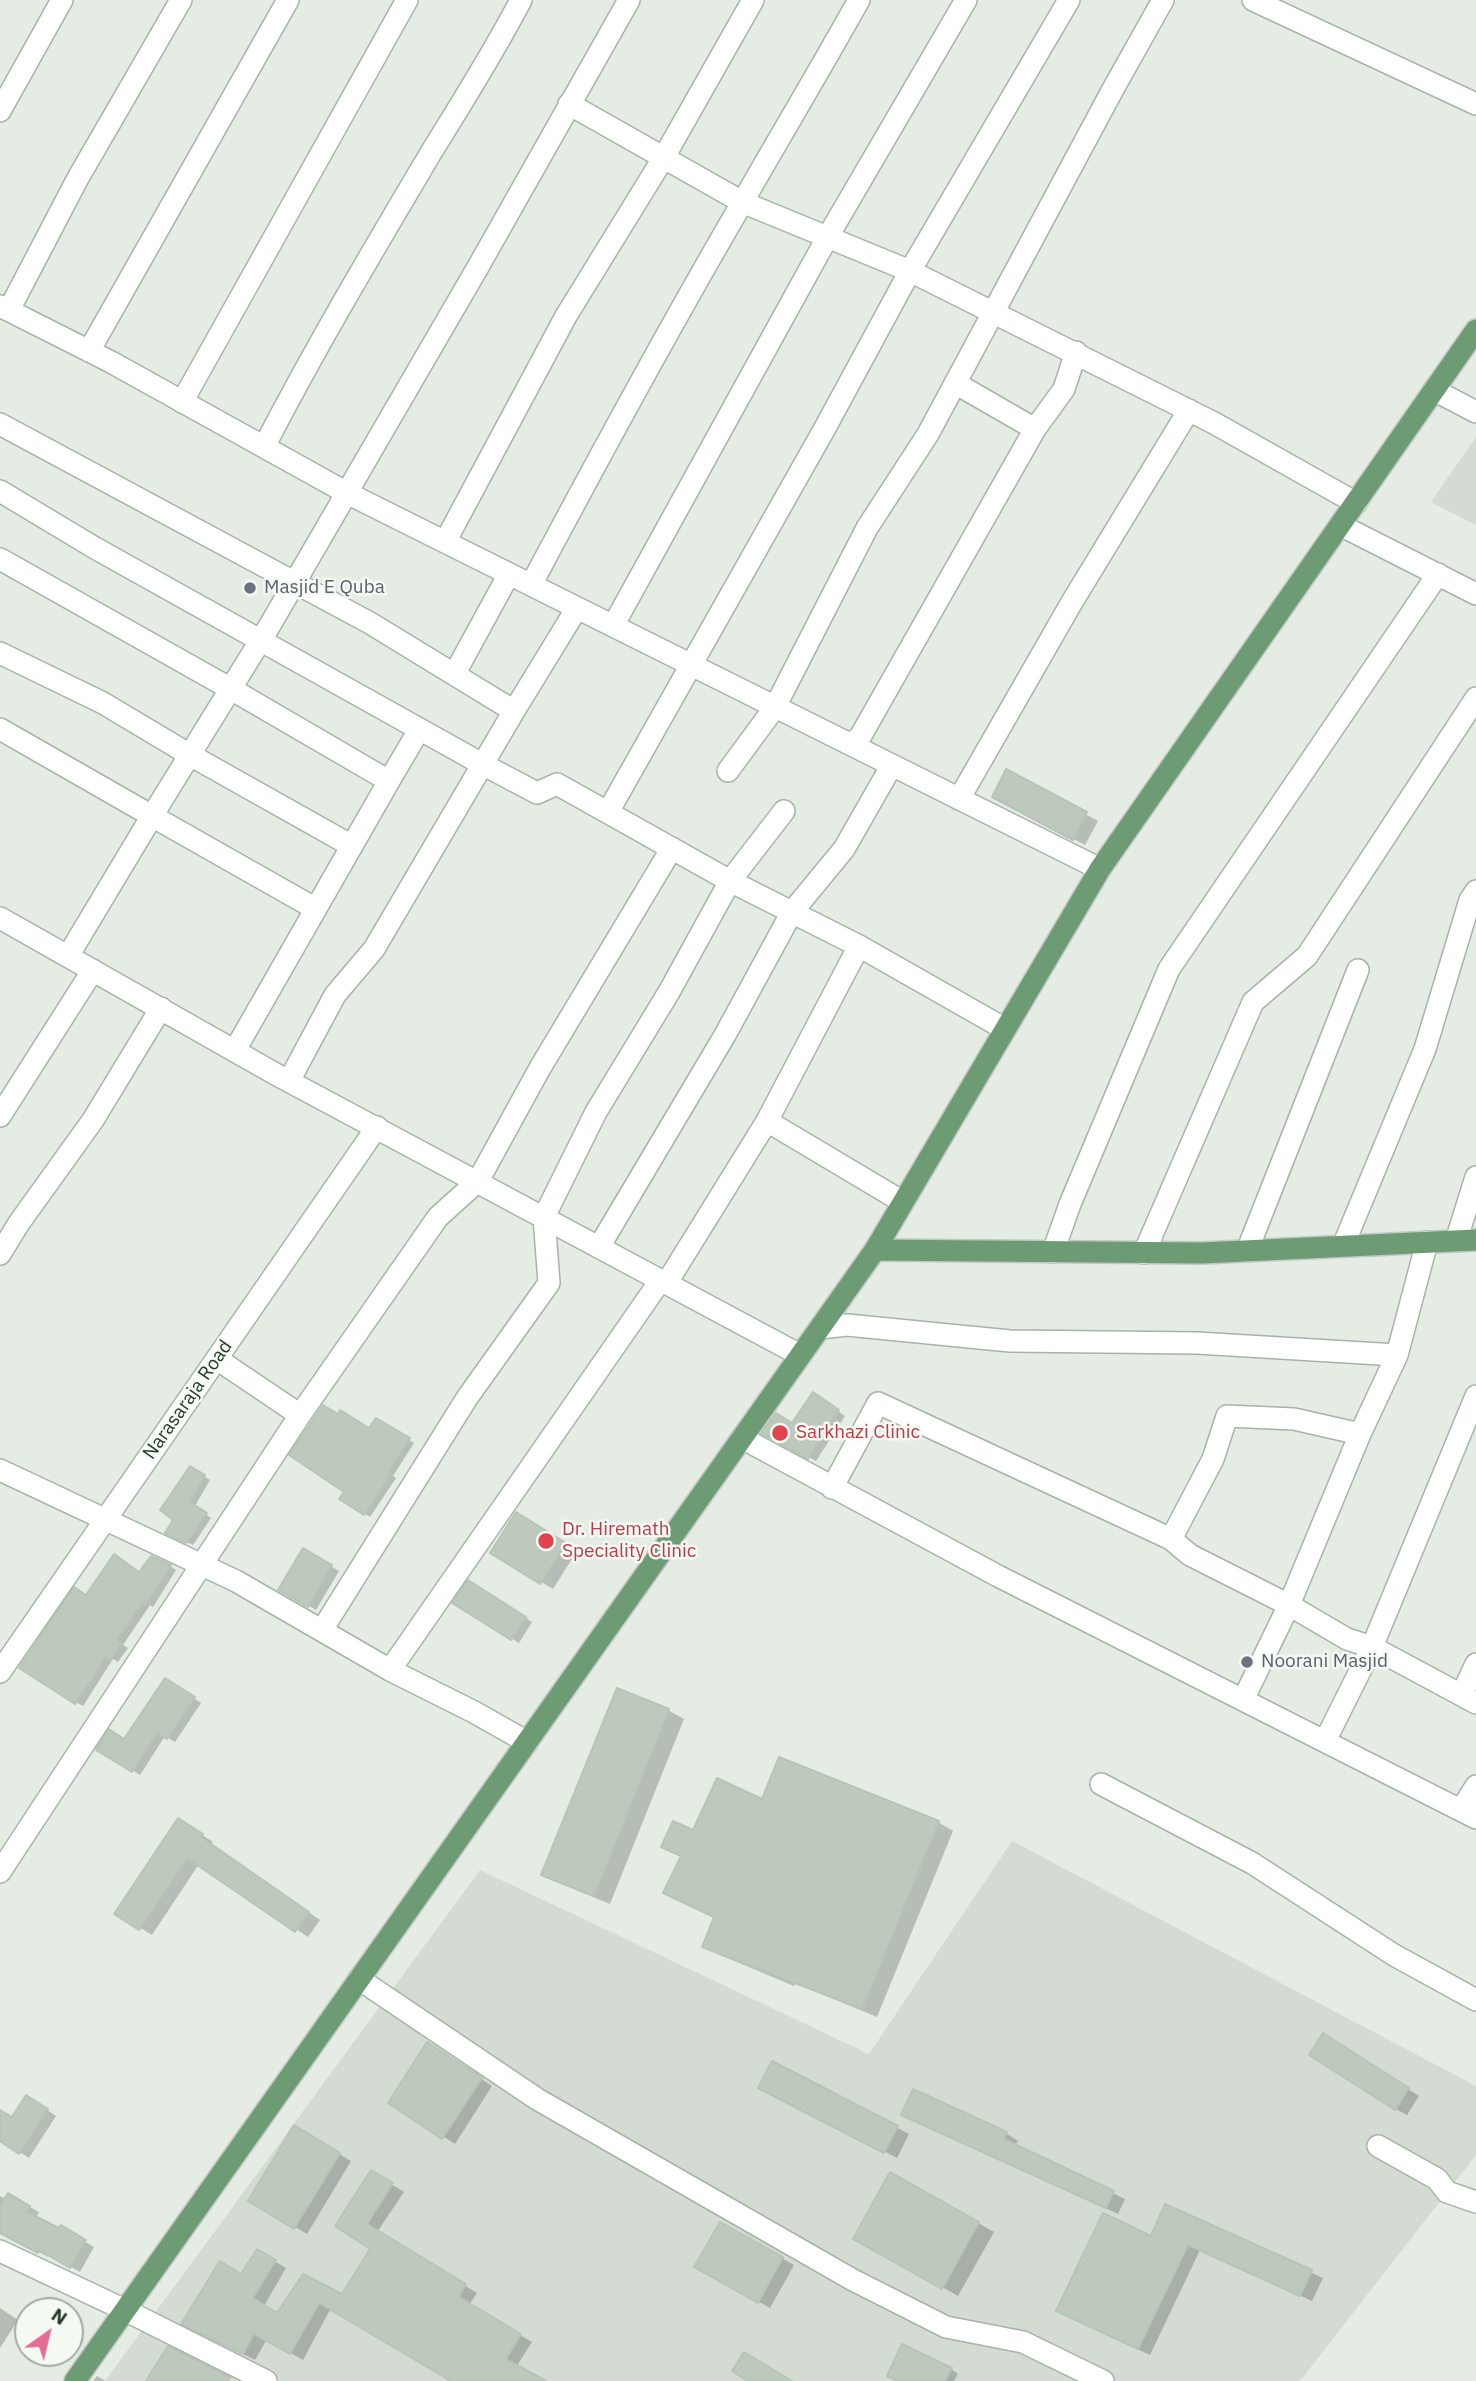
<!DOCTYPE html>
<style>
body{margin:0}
#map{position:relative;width:1476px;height:2381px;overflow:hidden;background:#e4ece4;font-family:"IBM Plex Sans",sans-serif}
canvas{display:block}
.north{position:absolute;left:14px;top:2297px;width:70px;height:70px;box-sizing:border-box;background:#f5f9f4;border:2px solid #a2ada2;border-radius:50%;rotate:34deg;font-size:19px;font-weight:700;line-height:28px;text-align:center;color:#253b28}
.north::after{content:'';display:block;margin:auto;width:24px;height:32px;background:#e26b97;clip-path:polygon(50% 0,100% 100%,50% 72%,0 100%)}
</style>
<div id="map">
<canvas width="1476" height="2381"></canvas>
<div class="north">N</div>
</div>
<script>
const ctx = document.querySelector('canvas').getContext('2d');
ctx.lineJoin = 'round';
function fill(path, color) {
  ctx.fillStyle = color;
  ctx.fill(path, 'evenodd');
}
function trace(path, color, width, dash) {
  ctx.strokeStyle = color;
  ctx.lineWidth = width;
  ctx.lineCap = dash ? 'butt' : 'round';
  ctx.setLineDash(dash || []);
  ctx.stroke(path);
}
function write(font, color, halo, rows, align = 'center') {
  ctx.font = font + ' "IBM Plex Sans",sans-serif';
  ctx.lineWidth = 5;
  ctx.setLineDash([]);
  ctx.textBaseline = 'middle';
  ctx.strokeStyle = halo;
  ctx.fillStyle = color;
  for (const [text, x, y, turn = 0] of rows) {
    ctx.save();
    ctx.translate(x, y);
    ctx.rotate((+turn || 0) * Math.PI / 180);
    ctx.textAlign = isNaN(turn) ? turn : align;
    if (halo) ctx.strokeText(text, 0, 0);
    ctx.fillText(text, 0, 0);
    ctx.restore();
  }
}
const built = new Path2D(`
 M1476,437V525L1431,502Z
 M1012,1841L1476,2086V2155L1300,2381H105L480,1870L869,2054Z`);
const shadow = new Path2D(`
 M1007,772L1098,821L1085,845L1005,803Z
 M821,1399L845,1416L816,1461L764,1433L792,1425Z
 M339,1416L370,1430L377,1420L414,1443L393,1476L396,1478L370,1517L342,1499L346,1491Z
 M191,1469L210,1480L195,1506L211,1518L193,1545L172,1535Z
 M517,1514L577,1551L553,1589L492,1552Z
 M303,1550L339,1571L316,1610L280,1589Z
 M170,1566L176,1570L153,1607L150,1605L123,1645L128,1648L118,1662L113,1659L83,1706L76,1702L87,1597L140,1573Z
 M469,1583L532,1622L519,1643L455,1603Z
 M173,1684L201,1703L175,1742L165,1736L140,1775L98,1749L125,1741Z
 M668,1710L684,1719L610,1904L559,1883L544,1874Z
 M763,1801L938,1822L953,1831L877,2017L795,1983L794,1986L720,1955L705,1946L716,1918L694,1832Z
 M190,1827L213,1842L211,1845L320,1920L308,1937L199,1864L152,1935L117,1913Z
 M1335,2042L1419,2096L1407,2115L1396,2109Z
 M439,2051L492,2086L455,2144L390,2102Z
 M773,2063L909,2134L897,2158L772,2093Z
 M914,2091L1007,2134L1018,2141L1015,2146L1125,2199L1118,2214L915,2121Z
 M36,2102L56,2116L29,2158L0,2139V2112L12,2119Z
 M294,2128L351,2161L307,2234L251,2201Z
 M891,2174L994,2232L958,2296L855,2238Z
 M383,2179L404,2192L377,2232L477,2293L469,2305L532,2342L516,2367L541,2381H447L449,2378L331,2308L303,2360L267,2339L255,2360L195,2330L242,2276L257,2251L286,2268L264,2306L278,2315L304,2276L343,2297L372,2248L337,2225Z
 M8,2195L39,2212L36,2218L59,2231L61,2228L94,2247L80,2272L50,2254L48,2257L0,2230V2196L6,2199Z
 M1166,2206L1323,2278L1312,2301L1200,2250L1150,2355L1070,2317L1152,2239Z
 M720,2224L794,2265L770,2308L696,2267Z
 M0,2308L18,2320L0,2348Z
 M951,2369L958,2374L954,2381H900Z
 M97,2376L104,2380L105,2381H93Z`);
const building = new Path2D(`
 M1006,769L1087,812L1073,840L992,797Z
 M813,1392L839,1410L808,1459L761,1433L776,1413L792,1423Z
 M323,1405L338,1414L340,1410L369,1428L376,1418L410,1438L388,1472L391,1474L364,1515L339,1499L344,1492L289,1455Z
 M190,1466L205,1475L190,1502L207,1513L186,1543L165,1533L173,1520L160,1510Z
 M516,1512L566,1543L540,1584L490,1553Z
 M303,1548L332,1565L308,1607L278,1590Z
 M114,1554L139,1572L151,1556L171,1565L146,1605L143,1602L117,1640L122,1643L110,1660L106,1657L75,1704L19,1668L74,1587L86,1595Z
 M468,1580L526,1617L511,1640L452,1603Z
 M165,1678L195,1697L167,1739L157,1733L132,1772L96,1750L109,1729L124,1739Z
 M617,1688L669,1709L594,1896L541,1875Z
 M779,1757L939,1821L862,2009L702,1947L714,1917L663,1893L681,1856L661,1847L673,1821L693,1830L717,1778L762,1799Z
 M178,1818L203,1834L201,1837L309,1912L295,1932L187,1858L139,1930L114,1914Z
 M1323,2033L1409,2088L1395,2110L1309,2055Z
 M427,2042L482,2078L442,2139L388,2103Z
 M772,2061L898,2126L884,2153L758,2088Z
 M913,2089L1007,2132L1004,2139L1114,2191L1106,2208L901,2115Z
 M26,2095L48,2109L19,2154L0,2141V2110L12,2117Z
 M294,2125L340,2153L294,2229L248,2201Z
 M371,2170L393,2183L367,2224L466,2284L459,2297L521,2334L506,2359L546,2381H451L319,2303L290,2354L254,2334L243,2354L181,2324L220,2261L241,2274L257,2249L276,2260L253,2298L277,2313L303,2274L342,2294L370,2249L335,2226Z
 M890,2172L979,2222L942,2289L853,2239Z
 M8,2193L30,2206L27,2212L59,2228L61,2225L86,2240L70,2268L39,2250L38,2253L0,2233V2207Z
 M1165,2204L1312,2270L1300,2296L1188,2245L1138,2349L1056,2311L1103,2213L1151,2236Z
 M720,2222L783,2257L758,2303L694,2267Z
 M902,2344L952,2368L945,2381H897L887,2376Z
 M168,2346L230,2377L228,2381H146Z
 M744,2352L792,2381H748L732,2371Z`);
const minor = new Path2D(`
 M1253,0L1476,104
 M569,104L742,202L910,271L1214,423L1356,503
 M0,111L62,0
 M0,306L111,362L347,493L1100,869
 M9,310L78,178L181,0
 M89,351L288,0
 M955,383L1035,429
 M1434,390L1476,412
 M182,402L407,0
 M0,424L370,623L514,711L374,949L335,995L289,1081
 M264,447C316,346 374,249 432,151C463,101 494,52 521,0
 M0,491L95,548L482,764L537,793L557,784L730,881L859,946L1005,1029
 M1340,525L1476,594
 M445,542L566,316L664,157L753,0
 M0,559L231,689L389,781L235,1050
 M531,585C599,457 669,328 742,203C781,135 821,68 859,0
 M613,626L827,238L966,0
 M0,653L103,703L190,755L352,846
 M455,673L509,574
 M514,711L577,608
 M0,729L152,816L68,956
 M850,744L860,737L1035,429L1064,389L1076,352
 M728,771L775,707L867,528L928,434L1112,91L1163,0
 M389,781L419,730
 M959,799L1072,602L1189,410
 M608,812L825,428L910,271L1069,0
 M316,909L152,816L270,625L478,267L629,0
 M0,918L279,1076L800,1355
 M0,1116L93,970
 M767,1121L903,1202
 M1456,1241L1476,1177
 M1343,1246L1425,1049L1470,900L1476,891
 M599,1247L725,1035L792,912L844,849L892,765
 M1247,1251L1358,970
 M1053,1252L1070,1204L1169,969L1438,574
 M1144,1253L1253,1002L1307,956L1476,698
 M0,1254L19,1223L93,1120L161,1008
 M666,1284L767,1121L859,946
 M820,1328L847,1325L1010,1341L1197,1343L1397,1355
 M217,1359L300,1415
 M742,1438L998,1576L1476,1818
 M0,1470L236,1581L390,1670L474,1712L527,1742
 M832,1488L878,1403L1171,1539L1190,1555L1289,1605L1347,1639L1372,1647L1476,1703
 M1171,1539L1213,1459L1227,1416L1294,1419L1360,1434
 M322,1630L467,1398L549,1283L544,1217L596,1112L669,992L730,881L784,811
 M390,1670L660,1281
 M0,1672L377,1127
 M1462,1694L1476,1664
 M1243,1700L1289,1605L1360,1434L1397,1355L1427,1242
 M1325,1741L1372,1647L1476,1396
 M1101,1784L1252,1863L1394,1955L1476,2000
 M1461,1810L1476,1786
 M0,1872L300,1415L438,1217L478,1181L540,1068L672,848
 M359,1979L537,2099L853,2280L946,2327L1023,2342L1103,2381
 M1378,2146L1437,2179L1447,2192L1476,2202
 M0,2251L125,2310L266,2381`);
const major = new Path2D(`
 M875,1250L1202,1253L1476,1240
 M75,2381L875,1250L1100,869L1476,330`);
const markers = [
 [250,588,7,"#6b7280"],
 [780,1433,9,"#e0444e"],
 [546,1541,9,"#e0444e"],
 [1247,1662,7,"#6b7280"]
];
const worshipNames = [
 ["Masjid E Quba",264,588],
 ["Noorani Masjid",1261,1662]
];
const streetNames = [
 ["Narasaraja Road",188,1400,-55]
];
const healthNames = [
 ["Sarkhazi Clinic",796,1433],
 ["Dr. Hiremath",562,1530],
 ["Speciality Clinic",562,1552]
];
fill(built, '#d3dbd2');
fill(shadow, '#0003');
fill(building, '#bdc9bd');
trace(building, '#b7c5b7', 2);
trace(minor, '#a7b3a8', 24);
trace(major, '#c2c8c3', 24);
trace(minor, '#fff', 21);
trace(major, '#6d9c74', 21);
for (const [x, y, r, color] of markers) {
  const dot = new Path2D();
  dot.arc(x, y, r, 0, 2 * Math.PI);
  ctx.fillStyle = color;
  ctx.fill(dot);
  trace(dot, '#f5f9f4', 2.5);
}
write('19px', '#5b616d', '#f5f9f4', worshipNames, 'left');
write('19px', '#253b28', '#f5f9f4', streetNames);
write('19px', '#be3a42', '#f5f9f4', healthNames, 'left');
</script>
